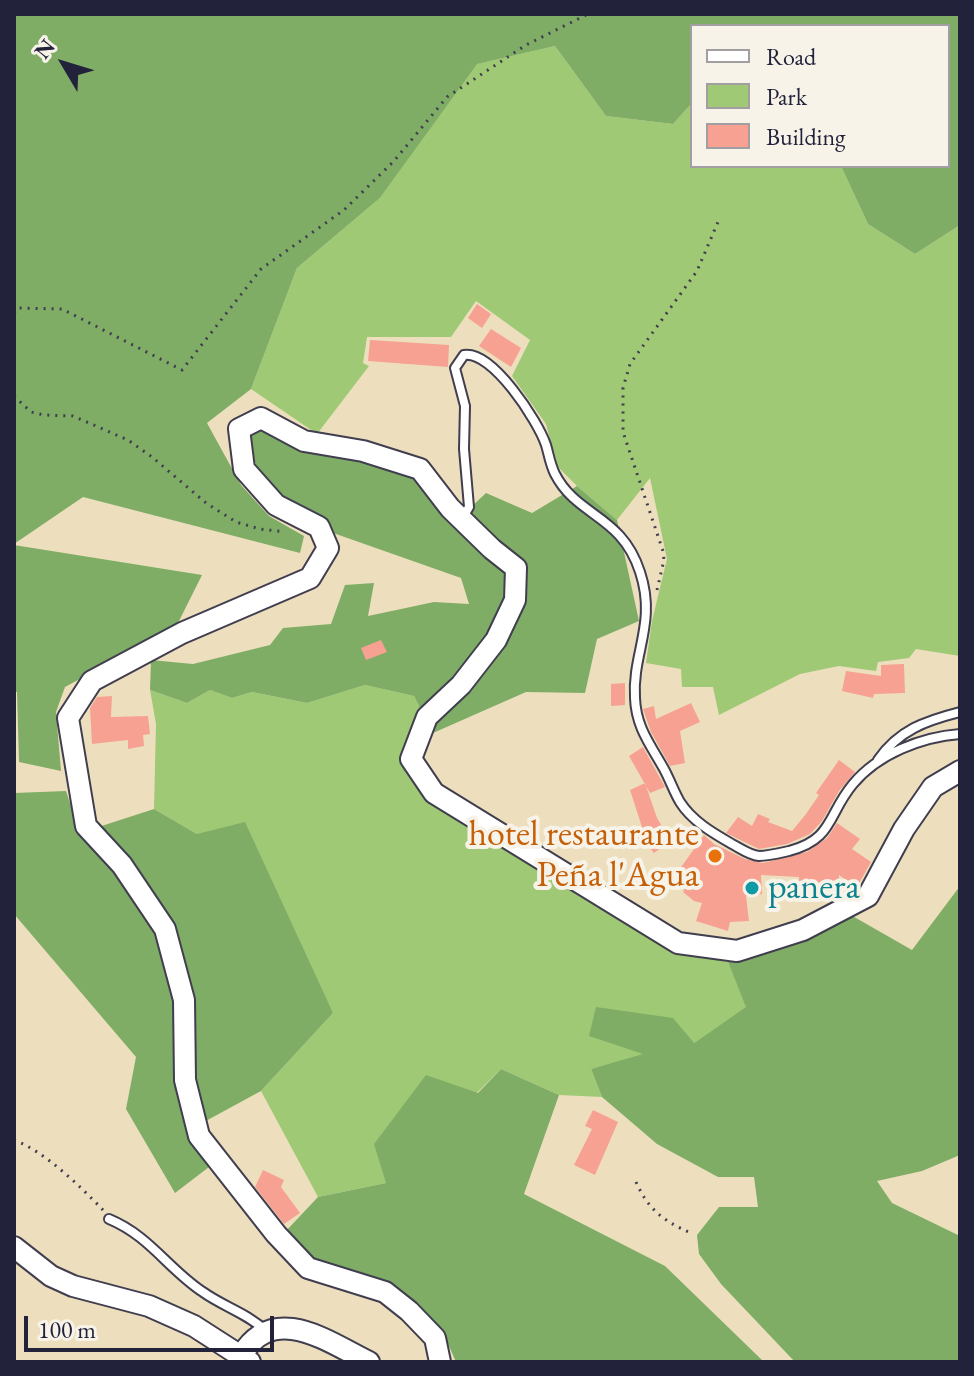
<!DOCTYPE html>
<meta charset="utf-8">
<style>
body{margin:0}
#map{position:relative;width:974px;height:1376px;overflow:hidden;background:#eddfbe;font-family:"EB Garamond",serif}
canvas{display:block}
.frame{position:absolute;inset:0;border:16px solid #22223b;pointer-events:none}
.legend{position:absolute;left:690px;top:24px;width:260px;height:144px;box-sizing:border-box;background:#f7f3e8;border:2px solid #a29fa3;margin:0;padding:10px 14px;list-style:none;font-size:24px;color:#22223b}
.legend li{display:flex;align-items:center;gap:16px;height:40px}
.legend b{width:40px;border:2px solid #a29fa3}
.north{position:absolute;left:24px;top:24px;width:80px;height:80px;-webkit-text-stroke:6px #f7f3e8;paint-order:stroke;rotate:308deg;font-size:22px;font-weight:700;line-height:32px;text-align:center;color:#22223b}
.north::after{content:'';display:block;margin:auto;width:28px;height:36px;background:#22223b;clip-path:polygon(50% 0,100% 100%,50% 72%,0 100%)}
.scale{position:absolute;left:24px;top:1316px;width:250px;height:36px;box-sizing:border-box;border:4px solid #22223b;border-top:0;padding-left:10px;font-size:24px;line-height:28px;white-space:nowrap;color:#22223b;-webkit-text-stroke:6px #f7f3e8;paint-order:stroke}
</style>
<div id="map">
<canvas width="974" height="1376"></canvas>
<div class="frame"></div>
<ul class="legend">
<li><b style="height:10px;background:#fff"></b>Road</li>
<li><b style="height:22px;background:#9fc975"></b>Park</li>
<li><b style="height:22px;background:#f6a191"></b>Building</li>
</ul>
<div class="north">N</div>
<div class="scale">100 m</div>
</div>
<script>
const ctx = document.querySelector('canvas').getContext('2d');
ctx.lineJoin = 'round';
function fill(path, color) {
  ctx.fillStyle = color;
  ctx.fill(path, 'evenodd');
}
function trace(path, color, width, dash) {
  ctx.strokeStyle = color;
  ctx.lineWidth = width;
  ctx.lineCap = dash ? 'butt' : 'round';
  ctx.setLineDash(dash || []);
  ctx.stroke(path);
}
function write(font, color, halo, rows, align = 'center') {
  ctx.font = font + ' "EB Garamond",serif';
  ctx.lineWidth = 8;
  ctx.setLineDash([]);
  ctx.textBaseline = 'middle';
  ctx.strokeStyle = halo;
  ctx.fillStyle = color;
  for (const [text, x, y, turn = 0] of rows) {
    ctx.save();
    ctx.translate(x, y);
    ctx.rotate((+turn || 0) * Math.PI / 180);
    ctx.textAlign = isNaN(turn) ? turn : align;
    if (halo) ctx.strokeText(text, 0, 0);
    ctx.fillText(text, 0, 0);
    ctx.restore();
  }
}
const green = new Path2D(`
 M555,46L606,116L673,124L692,103V166H841L868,224L915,254L960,225V656L916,649L909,658L878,662L876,671L839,666L800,674L719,715L713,687H682L681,669L646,663L652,621L667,559L650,478L617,520L577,486L557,466L546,424L512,376L530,340L476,301L451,337H367L363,363L369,366L317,434L251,389L297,268L380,198L476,64Z
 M365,685L414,696L421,709L408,734L405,762L418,788L433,803L537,865L612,915L674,949L728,962L747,1007L694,1043L591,1069L602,1097L559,1095L501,1069L386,1183L318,1197L261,1091L333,1013L197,834L154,809L156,724L150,690L187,703L210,690L232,698L252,692L307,703Z`);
const forest = new Path2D(`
 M14,14H960V225L915,254L868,224L841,166H948V26H692V103L673,124L606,116L555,46L477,64L380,198L297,268L251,389L207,423L241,485L269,516L304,536L300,553L83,497L14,544Z
 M261,427L302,446L416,475L452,525L486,493L532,513L577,486L617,520L639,621L597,639L585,693L526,692L433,733L414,696L365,685L307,703L252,692L232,698L210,690L187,703L150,690L151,660L193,664L270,645L283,628L331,624L345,585L374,583L368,616L434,602L469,604L461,578L336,534L293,521L257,469L247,433Z
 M14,545L202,575L176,627L65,687L56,712L61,771L19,762L17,692H14Z
 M66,791L80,833L154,809L197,834L245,822L333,1013L261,1091L191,1129L209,1167L175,1193L126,1109L136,1057L14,914V793Z
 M960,886V1155L922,1171L877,1181L892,1203L960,1236V1362H795L721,1284L699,1254L697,1235L719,1207H758L754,1177H718L657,1144L602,1097L591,1069L643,1054L589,1036L596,1007L673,1018L694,1043L746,1007L728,962L806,936L849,914L912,950Z
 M501,1069L559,1095L524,1194L665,1266L764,1362H456L445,1337L312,1260L284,1233L318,1197L386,1183L374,1144L426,1075L478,1093Z`);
const building = new Path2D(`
 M477,304L491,314L482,328L468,318Z
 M491,329L521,348L511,367L479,346Z
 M370,340L449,345L448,367L368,361Z
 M381,640L387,652L366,660L361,648Z
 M904,664L905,693L874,694L873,698L842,691L846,671L881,676V665Z
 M625,683V705L611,706V684Z
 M112,696L111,717L148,716L150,734L143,735L144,746L128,749V740L92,744L90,708L97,697Z
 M691,703L700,722L680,731L685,763L670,766L651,732L643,709L654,706L656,719Z
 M643,747L665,787L650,793L629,756Z
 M839,760L855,772L839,791L822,821L810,834L787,844L759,849L726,833L738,817L752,826L758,814L770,819L768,822L792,831L806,814L819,795L816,793Z
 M645,783L657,818L671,841L654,853L644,841L638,845L631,834L642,827L630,790Z
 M837,823L860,839L852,849L871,862L857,887L839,875L838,890L821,893L799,885V877L761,875L762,894L746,896L749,921L730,922L728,931L696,921L702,903L694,901L683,892L686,886L674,877L704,835L714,844L745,859L763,863L807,852L827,838Z
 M593,1110L618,1122L595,1175L574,1165L592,1129L585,1126Z
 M263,1170L284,1180L281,1187L300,1213L284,1224L255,1187Z`);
const path = new Path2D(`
 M14,313L18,308L62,309L182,370L261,269L344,210L394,161L447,97L526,45L588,14
 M14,396L31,412L44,415L73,416L128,440L152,457L206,503L236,522L260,529L285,532
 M657,590L664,560L663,551L623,432V388L630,364L697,271L718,222
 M14,1140C44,1151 80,1186 103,1210
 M636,1182C648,1209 663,1221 691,1233`);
const service = new Path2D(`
 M462,519L469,507L464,449L465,406L455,368L464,355C492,350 538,421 546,445C549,455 550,464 555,474C577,517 622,515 640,572C657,623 632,653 635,698C636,727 650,744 664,769C670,780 674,792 680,802C692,821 713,833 732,844C740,848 749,855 759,856C768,856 780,853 789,851C834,839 827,815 853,784C878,754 921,737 960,734
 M878,760C899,730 925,721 960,712
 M109,1219C150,1236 168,1269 203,1292C224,1307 247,1313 266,1331`);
const tertiary = new Path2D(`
 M14,1247L51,1276L73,1286L149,1306L194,1326L250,1362
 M241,1356C274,1301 328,1342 369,1362
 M440,1362L435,1338L409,1311L385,1292L308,1268L276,1234L199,1136L185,1080L184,1000L165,929L122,865L86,826L68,718L92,681L182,633L310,578L328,548L319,527L276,505L244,469L239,429L261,418L304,441L363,451L420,469L450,508L492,549L516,568L515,600L496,640L461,685L427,717L411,759L434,793L678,943L737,951L803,930L868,896L904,829L933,787L960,771`);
const markers = [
 [715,856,8,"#e8710a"],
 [752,888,8,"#0f9aa8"]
];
const foodNames = [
 ["hotel restaurante",699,835],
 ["Peña l'Agua",699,876]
];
const cultureNames = [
 ["panera",768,888]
];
fill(green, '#9fc975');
fill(forest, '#7fad66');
fill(building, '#f6a191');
trace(service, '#403e4f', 12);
trace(tertiary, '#403e4f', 24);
trace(path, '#403e4f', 3, [2, 6]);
trace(service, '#fff', 8);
trace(tertiary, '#fff', 20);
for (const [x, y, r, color] of markers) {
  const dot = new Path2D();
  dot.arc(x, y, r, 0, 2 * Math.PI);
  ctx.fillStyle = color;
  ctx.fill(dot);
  trace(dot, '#f7f3e8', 3);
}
write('36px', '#c56008', '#f7f3e8', foodNames, 'right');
write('36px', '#0d838f', '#f7f3e8', cultureNames, 'left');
</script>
